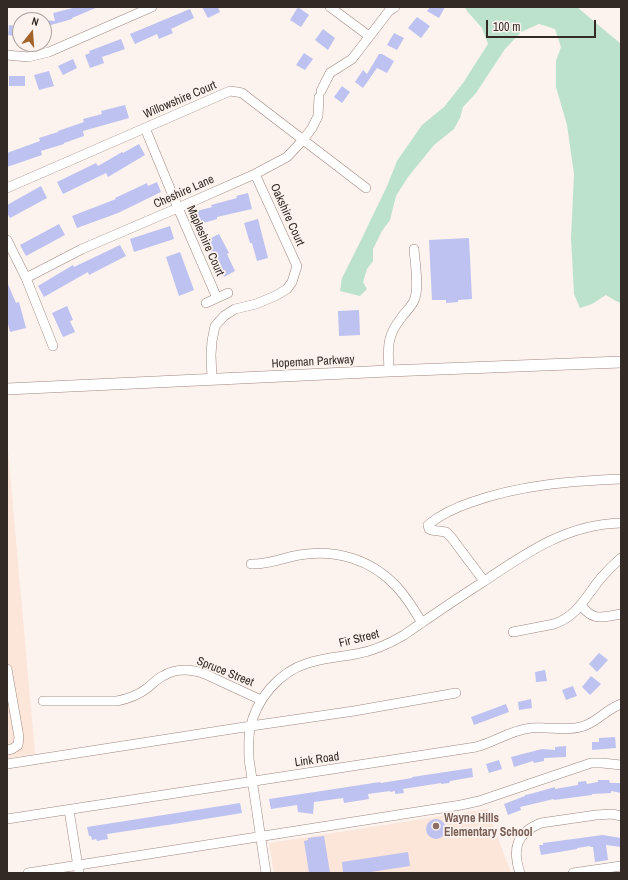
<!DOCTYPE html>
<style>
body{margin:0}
#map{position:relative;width:628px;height:880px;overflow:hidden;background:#fcf2ee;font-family:"Archivo Narrow",sans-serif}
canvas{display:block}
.frame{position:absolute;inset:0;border:8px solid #332a26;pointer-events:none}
.north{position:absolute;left:12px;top:12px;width:40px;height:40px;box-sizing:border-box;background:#fcf2ee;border:1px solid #aca29e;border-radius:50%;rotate:17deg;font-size:11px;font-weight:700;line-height:16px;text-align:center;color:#332a26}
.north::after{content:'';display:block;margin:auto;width:14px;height:18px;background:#a3642b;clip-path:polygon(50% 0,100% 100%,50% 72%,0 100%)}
.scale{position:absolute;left:486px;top:20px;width:110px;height:18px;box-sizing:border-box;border:2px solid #332a26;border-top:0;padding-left:5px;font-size:12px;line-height:14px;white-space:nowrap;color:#332a26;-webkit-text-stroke:3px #fcf2ee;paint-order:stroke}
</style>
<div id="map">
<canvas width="628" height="880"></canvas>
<div class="frame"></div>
<div class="north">N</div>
<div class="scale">100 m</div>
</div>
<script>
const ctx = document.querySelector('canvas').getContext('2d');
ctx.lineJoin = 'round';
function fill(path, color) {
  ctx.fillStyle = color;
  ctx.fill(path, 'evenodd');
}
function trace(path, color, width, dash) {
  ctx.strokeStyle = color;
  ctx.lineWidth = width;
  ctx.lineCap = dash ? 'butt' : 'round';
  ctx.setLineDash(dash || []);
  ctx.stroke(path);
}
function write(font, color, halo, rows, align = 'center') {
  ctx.font = font + ' "Archivo Narrow",sans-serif';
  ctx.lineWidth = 3.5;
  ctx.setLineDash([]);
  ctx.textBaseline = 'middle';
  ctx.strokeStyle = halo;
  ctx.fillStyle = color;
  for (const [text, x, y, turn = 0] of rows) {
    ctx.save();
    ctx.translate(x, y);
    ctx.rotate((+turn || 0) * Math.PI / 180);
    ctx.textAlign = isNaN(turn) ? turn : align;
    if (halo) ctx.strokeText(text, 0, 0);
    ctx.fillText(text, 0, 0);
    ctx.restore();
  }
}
const education = new Path2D(`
 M7,440L35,754L7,758Z
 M487,809L511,873H274L269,843Z`);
const green = new Path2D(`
 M465,7H577L621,44V303L616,301L606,295L592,304L580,308L574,294L571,238L574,174L567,125L556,87V61L561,47L555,29L539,24L521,32L505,49L476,93L463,107L460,118L454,129L434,145L408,177L396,196L390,220L382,231L373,249V261L367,269L363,282L367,289L360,296L340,291L342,278L363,236L387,186L397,161L422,125L444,107L463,83L488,44L482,28L467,11Z`);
const building = new Path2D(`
 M77,7H98L72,18V19L44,27V20L55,21L53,13Z
 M202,7H218L220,12L208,18Z
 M298,7L309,15L301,27L290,20Z
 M430,7H445L439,18L427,11Z
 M190,9L194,18L171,29L173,33L159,39L157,34L135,44L130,34Z
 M417,17L430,26L421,38L408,28Z
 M9,25L20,27V37L8,35Z
 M323,29L335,38L328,50L315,40Z
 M394,33L404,38L397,50L387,45Z
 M121,39L125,49L102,57L104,63L90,68L85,55L90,53L89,51Z
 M304,53L313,59L305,70L296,65Z
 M379,54H382L394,61L387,73L377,68L363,88L355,82L363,70L367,74Z
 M73,59L77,68L63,75L58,66Z
 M49,71L54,86L39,90L34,75Z
 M9,76H25V86H9Z
 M342,86L350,92L342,103L334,97Z
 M125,105L129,118L83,131L84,136L64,143V144L41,151L42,155L7,167V153L40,141L39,138L58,132V131L84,122L83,119L102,114L101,111Z
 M139,144L145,155L108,177L106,173L63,194L57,182L96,163L98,166L122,152L123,153Z
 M157,182L161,192L118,213L77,228L72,216L116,199L115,198L147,183L148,186Z
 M41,186L47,198L10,218L7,213V205Z
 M248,193L252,209L217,217V219L197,225L193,212L212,207L211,205L237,198L236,196Z
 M258,219L268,258L257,261L252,243H250L244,223Z
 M59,224L65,235L26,256L20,245Z
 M170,226L174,239L134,252L130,239Z
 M219,234L229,253L227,254L235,271L224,277L205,241Z
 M469,238L472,299L458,300V302L446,303V300H432L429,240Z
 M120,245L126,256L89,275L88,272L44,297L38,286L73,265L74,267Z
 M180,252L194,290L179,296L166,257Z
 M7,282L16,303L19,302L26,328L10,332L7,320Z
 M67,306L73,320L70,321L75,332L63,337L52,313Z
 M359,310L360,335L339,336L338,311Z
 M599,653L608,660L597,672L589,664Z
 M545,670L547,681L536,682L535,672Z
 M591,676L601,684L590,695L582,687Z
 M573,686L577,696L566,700L562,690Z
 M531,699L532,708L519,710L518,702Z
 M506,704L509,712L474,725L471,717Z
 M615,737L616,748L592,750V742H599V738Z
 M566,746V757L544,758V761L534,763L533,761L514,767L511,757L542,749L555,750V747Z
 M499,760L502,769L489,773L486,764Z
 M472,768L473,777L450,781L449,783L441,784V783L403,789L404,793L395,794V791L390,792V791L368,794L369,799L344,803L343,798L314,802L313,814L298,812L297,805L271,809L269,799L380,782L381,783L412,778V777Z
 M598,780H609L610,783H621V793L611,791V793L592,794V795L569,798L554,800V799L520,807L521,810L508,815L504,804L525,796V795L530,794L555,787V789L578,785V782L586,781L587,784L598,782Z
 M240,803L242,813L174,824L107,834L108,839L97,841L96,839L92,840L91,836H89L87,827Z
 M426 829a10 10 0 1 1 20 0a10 10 0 1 1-20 0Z
 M603,835L621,838V847L606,845L608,860L595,862L593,847H590V846L577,848V849L541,855L539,845H543V843Z
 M324,836L330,873H309L304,841L308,840V838Z
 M408,852L410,866L364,873H343L342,862Z`);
const minor = new Path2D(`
 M330,7L369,36
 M7,55L28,57L49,52L152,7
 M321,91L330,73L352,59L389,11L395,7
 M145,128L178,208L217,298
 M7,188L145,128L230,91L237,92L242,93L366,188
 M7,240L26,278L53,346
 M26,278L82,249L180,207L255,174L287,157L303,140L312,128L318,116L319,97
 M206,303L228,293
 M389,371C388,349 386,337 401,318C405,312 413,306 415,298C419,285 415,263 414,249
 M212,379L211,355L212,341L215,326L224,316L235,309L256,304L275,296L287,289L292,282L297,266L255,174
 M251,564C268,565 282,558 299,555C336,549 371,559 397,587C407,598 415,611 422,623
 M484,581L451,537L446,532L431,530L429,529L428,525C441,514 457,507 472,502C520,485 571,481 621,479
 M581,605C593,622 603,617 621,614
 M513,632L554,624C578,616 586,596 601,578C607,571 614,564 621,558
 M7,669L19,737L18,745L12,749L7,750
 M43,701H117C127,699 138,695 146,689C152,685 156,679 163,676C176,668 191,669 205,674L261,700
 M7,764L251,726L354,711L456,693
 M69,810L79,873
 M7,819L476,747C495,742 511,730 531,728C549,726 567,732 584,726C598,721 607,709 621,704
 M28,873L461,805L479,801L591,763H602L621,765
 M266,873L249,759C249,749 248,739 250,729C256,699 279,672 308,663C324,658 340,657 356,654C373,651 389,644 404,635C430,617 456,599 483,582C526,553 567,524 621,523
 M520,873C512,849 516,833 541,823L596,815L612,814L621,816
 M573,873L621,866`);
const major = new Path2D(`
 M7,389L389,371L621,362`);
const markers = [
 [436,826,4,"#8d6e63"]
];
const streetNames = [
 ["Willowshire Court",180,100,-23],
 ["Cheshire Lane",184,192,-24],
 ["Oakshire Court",287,215,66],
 ["Mapleshire Court",205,241,66],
 ["Hopeman Parkway",313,362,-3],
 ["Fir Street",359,639,-14],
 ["Spruce Street",225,672,22],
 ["Link Road",317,760,-8]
];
const educationNames = [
 ["Wayne Hills",444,819],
 ["Elementary School",444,833]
];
fill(education, '#fce5d9');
fill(green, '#bde2cc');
fill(building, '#bdc2f0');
trace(minor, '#9e877e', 10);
trace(major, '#9e877e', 12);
trace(minor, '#fff', 9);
trace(major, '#fff', 11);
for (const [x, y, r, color] of markers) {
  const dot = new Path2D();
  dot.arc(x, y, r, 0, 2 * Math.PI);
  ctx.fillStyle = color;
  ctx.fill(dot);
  trace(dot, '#fcf2ee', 1.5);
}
write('12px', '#332a26', '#fcf2ee', streetNames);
write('bold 12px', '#785e54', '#fcf2ee', educationNames, 'left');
</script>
